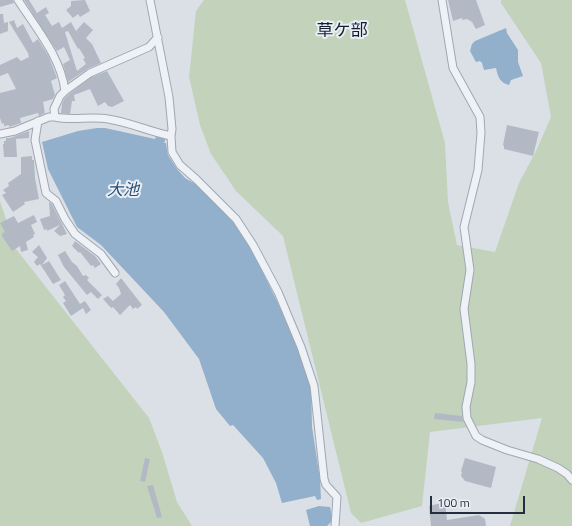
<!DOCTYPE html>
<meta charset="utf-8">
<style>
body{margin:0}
#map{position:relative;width:572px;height:526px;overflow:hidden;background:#dbe0e7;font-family:"Titillium Web",sans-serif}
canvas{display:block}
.scale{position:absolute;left:430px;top:496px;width:95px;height:18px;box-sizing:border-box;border:2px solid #242e3f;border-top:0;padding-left:5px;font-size:12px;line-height:14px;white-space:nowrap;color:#242e3f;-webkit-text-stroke:3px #eaeff5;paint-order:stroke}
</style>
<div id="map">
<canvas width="572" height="526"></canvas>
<div class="scale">100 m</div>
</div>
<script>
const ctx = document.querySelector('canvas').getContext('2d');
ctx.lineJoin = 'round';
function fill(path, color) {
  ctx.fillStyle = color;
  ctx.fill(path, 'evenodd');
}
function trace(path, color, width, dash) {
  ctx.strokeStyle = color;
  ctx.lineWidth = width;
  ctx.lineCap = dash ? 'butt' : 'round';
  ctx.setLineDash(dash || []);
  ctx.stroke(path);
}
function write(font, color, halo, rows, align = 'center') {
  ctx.font = font + ' "Titillium Web","Noto Sans JP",sans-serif';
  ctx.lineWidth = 4;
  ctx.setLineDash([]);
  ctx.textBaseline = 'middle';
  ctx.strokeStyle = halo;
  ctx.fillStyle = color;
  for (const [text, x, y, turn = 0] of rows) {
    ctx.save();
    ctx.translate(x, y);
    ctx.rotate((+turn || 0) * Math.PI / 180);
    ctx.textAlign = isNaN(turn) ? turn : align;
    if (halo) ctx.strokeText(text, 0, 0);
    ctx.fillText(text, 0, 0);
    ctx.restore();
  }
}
const green = new Path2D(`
 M204,0H405L445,143L448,202L457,245L495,252L519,183L536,151L551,117L541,63L501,3V0H572V526H510L542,418L430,432L422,506L361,523L351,513L283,236L236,191L211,154L200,125L189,77L196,11Z
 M0,201L16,249L149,418L162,452L177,502L192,526H0Z`);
const water = new Path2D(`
 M506,28L507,33L518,50V62L523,76L511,80L509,85C500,83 498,77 496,68L484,70L482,63L480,61L476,62L470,51L472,44L475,41Z
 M97,128H105L155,139L157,135L166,138L164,143H166L168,155L177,169L185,178L199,186L234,223L253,252L291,330L311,384L312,427L320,479L321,499L317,500L315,496L282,503L276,483L263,458L233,425L230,426L216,409L199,359L164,312L101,245L77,227L48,169L42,142L78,131Z
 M319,506L330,507L333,520L327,526H310L306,510Z`);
const building = new Path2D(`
 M0,0H13L14,3L0,7Z
 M24,0H29L37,13L46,7L49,13L45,15L52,26L59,22L62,28L71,22L76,31L84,22L93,30L86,38L92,44L101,63L87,69L68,82L63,64L70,60L64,47L57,51ZM68,31L78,49L79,48L85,58L83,59L86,64L77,71L65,32Z
 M85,0L90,11L80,17L78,14L73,18L66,10L71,6V1Z
 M448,0H476L485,25L476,29L472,22L467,19L462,20V18L453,21Z
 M0,14H3L4,23L8,22V31L0,34Z
 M14,20L17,28L23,24L33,43L38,39L49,57L57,78L51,81L55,95L53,99L43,102L45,113L39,116L38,113L20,118L21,123L9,127V125L4,126V123L2,124L0,118V93L16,89L8,73L0,76V65L17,57L21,61L29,57L28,53L9,22Z
 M107,71L124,101L112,107L108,106L105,102L98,106L90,89L74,95L75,101H72L70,114L61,113L62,104L64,99L68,95L92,77Z
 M507,125L539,132L533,156L504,149V146L503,145Z
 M29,131V138L16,139L17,157H4L3,144H4V141H6V138H10Z
 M32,156V160H34L35,178L39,199L24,202L25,204L13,212L2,195L6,193L3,190L9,186L8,183L21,174V157Z
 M49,202L52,204L67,234L60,236L54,231L60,225L47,231V229L44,230L40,219L50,216Z
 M34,215L37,222L31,225L35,234L33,235L34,237L26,242L28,250L21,252L20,246L12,251L2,236V234L5,232L0,223L14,216L18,223Z
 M75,241L95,256L101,264L95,268L93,265L91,266L80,252L79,253L72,246Z
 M39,245L47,258L42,265L49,261L61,280L53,284L40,264L37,266L34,262L38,257L32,252Z
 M65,251L72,262L77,266L83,276L86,275L89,278L87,280L102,295L98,299L91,292L87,295L64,267L58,255Z
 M121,278L142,305L137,309L136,307L133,309L130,305L120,315L113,307L111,308L103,299L108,296L113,301L121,294L119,288L116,284Z
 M65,281L80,304L85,301L91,310L86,314L83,308L71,316L63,303L66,301L63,297L65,295L59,285Z
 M435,413L462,416L463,422L434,419Z
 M145,458L150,459L145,482L140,481Z
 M465,458L496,467L491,488L465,481L461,476L462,472L461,471Z
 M153,485L162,517L157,518L147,486Z
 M445,502L447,520L479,515L485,519L486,526H431L429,506Z`);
const street = new Path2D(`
 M18,0C36,28 61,57 65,91
 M150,0L169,97L172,129L171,136L172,152L180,165L196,179L236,219L253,245L278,292L301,347L314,386L324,479L326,485L337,497L335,526
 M442,0L453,68L480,117L481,133L478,170L464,227L470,270L464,309L471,364V382L466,407L467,418L476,436L482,440L507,450L538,459L558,468L567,474L572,480
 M158,37L149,47L90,73L65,91L60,96L54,109L55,117C72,121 90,116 108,119C129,122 150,132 171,136
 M38,121L35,140L46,193L56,201L65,219L75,234L101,254L115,273
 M0,134L15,131L49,117H55`);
const waterNames = [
 ["大池",123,191]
];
const quarterNames = [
 ["草ケ部",342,32]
];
fill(green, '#c2d2bb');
fill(water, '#92afcb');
fill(building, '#b2b9c4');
trace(street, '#a0a7b1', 9);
trace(street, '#eef1f5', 7);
write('italic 16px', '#2a4e76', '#eaeff5', waterNames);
write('17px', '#161f2f', '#eaeff5', quarterNames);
</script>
